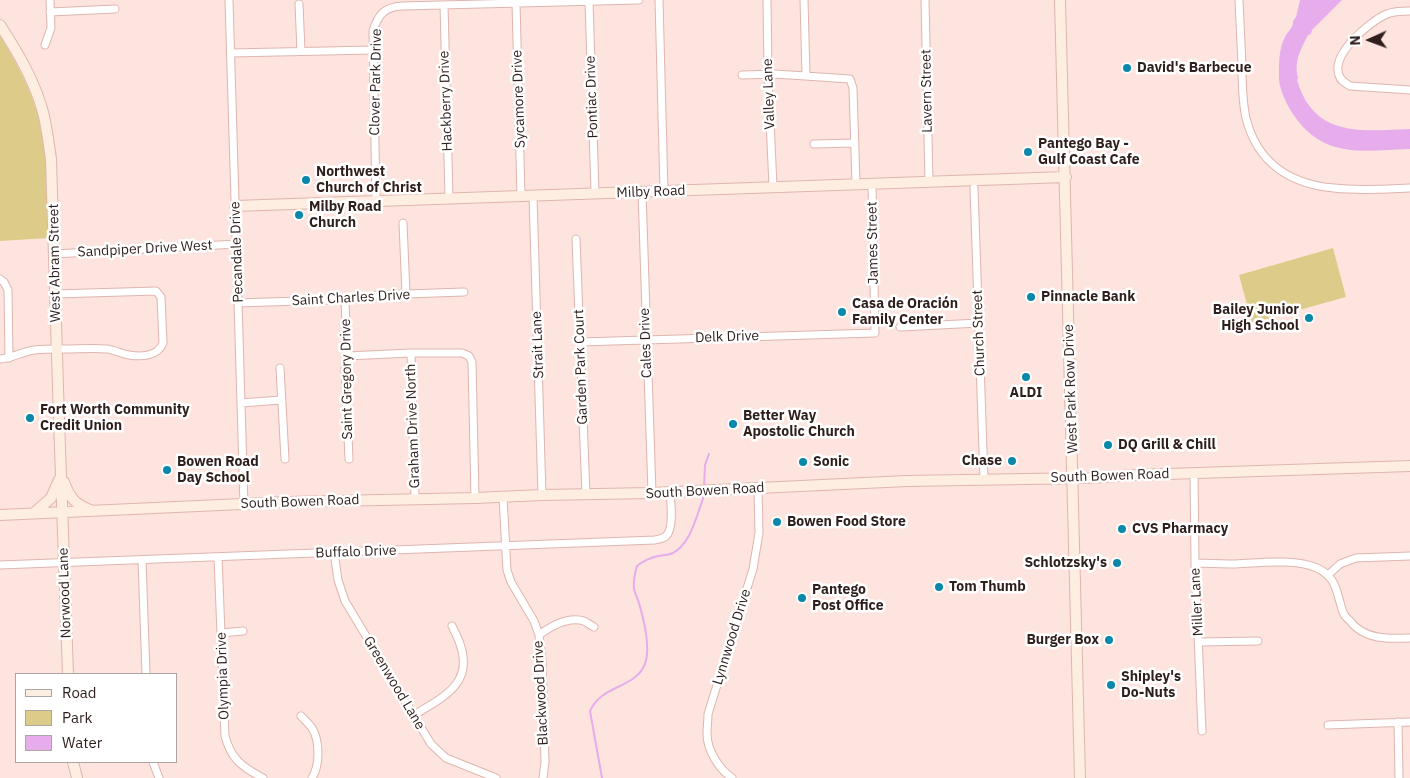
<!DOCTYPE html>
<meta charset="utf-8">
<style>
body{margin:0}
#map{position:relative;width:1410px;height:778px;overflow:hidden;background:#fee4df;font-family:"IBM Plex Sans",sans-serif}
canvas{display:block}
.legend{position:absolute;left:15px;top:673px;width:162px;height:90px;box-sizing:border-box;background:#fff;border:1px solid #aba5a4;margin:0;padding:6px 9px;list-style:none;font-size:15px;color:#2e1e1c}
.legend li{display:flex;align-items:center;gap:10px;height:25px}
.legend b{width:25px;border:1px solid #aba5a4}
.north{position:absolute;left:1345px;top:15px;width:50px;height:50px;-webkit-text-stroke:4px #fff;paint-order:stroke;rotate:268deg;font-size:14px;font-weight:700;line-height:20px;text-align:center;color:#2e1e1c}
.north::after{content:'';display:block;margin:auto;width:18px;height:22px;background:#2e1e1c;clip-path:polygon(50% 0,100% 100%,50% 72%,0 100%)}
</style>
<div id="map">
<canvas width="1410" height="778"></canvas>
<ul class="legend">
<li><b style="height:6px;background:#feeee1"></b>Road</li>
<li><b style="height:14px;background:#ddcc89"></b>Park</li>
<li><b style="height:14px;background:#e6acec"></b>Water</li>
</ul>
<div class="north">N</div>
</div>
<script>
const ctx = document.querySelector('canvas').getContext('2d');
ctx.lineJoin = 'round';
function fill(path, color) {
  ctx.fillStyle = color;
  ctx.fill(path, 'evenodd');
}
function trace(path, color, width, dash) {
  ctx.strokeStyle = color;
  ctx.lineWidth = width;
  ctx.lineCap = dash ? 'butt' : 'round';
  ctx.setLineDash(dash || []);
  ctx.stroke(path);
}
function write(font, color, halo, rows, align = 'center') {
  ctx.font = font + ' "IBM Plex Sans",sans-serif';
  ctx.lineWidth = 5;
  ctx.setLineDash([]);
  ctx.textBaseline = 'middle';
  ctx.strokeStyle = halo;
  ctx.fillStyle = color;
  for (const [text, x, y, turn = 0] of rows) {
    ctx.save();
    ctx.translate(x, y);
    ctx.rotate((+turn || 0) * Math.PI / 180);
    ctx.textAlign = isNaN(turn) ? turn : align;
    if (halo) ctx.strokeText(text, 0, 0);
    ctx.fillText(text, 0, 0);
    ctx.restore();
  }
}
const green = new Path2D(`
 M0,36C15,60 29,85 37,112C48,153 48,196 49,238L0,241Z
 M1333,248L1346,297L1252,323L1239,275Z`);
const water = new Path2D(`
 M1300,0H1342L1312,30L1311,34L1308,35C1300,51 1294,61 1298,78L1297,80C1314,138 1361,131 1410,129V149C1360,151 1321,159 1291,111C1285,101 1278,86 1279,75C1279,62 1279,48 1285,37C1288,31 1294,27 1293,21L1296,17Z`);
const stream = new Path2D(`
 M704,487L705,465L709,454
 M602,778L590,711C601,686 632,688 643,668C652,653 644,620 639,603C638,599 635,594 634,589C633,581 635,573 637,566C643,561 650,558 658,556C663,555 669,555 673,553C691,543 696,517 703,499V494`);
const street = new Path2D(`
 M229,0L244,504
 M659,0L664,191
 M767,0L768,75L773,187
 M804,0L806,76
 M925,0L929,182
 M1239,0C1240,22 1241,43 1242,65C1242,82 1242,100 1246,118C1257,162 1289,184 1334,188C1359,191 1385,189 1410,188
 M589,1L595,193
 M516,3L521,196
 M299,4L301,51
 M444,5L449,198
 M1410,11C1403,11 1394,11 1387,14C1370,21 1331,54 1339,75C1340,80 1345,83 1350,86L1410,90
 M50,12L115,9
 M45,45L51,28L50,0
 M231,53L373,50
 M742,75L775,74L850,79L853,88L856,184
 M814,144L855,143
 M974,188L984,479
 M642,192L652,493
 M533,196L542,495
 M376,201L373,31C378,15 384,7 402,6L639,0
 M403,223L406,294
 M576,239L586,495
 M54,254L237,244
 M0,279L4,282L8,290L9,358
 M345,299L347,356L345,369L349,459
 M238,303L360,299L376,295L464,292
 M900,327L979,323
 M580,342L875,333L872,184
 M411,353L415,500
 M347,356L411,353H462L469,356L472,362L475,498
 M0,359C12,358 22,352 34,350C44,349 55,349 65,349C79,349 93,348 107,349C115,350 122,354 129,355C142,357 158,356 163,343L161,297L156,291L55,294
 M280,368L285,459
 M241,403L281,400
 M1194,473L1195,563L1202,731
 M503,497L507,570L511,582L534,621L539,635L542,660L545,762L543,778
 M334,552L338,580L345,601L431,744L446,758L496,778
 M218,557L225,736C231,759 242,767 263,778
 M142,560L146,674
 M1195,563C1208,563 1221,564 1233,564C1257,563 1296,558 1317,568C1338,578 1336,593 1343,612C1344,616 1347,618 1350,621C1364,640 1389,639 1410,638
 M0,565L655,540C659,539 663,539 666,536C674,529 671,503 670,493
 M1328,575L1340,564L1356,558L1410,556
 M221,633L243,631
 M539,635C551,626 568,616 584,621C587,623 591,625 594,627
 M1199,642L1258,641
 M414,715C443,697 474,684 460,644C458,638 455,632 452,626
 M301,716C305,720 309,724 312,728C320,741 320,765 312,778
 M1398,722L1399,778
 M1328,725L1410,722
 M153,762L159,778
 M732,778C719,769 707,750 707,734C707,727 708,720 708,714L753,569L759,533L758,488`);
const secondary = new Path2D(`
 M1060,0L1080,778
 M0,25C18,53 36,83 44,116C47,130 49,145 51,159L59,420L68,674
 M235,206L1066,177
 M64,482C70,498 75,504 90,510
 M34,513L51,498L59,480
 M0,515L286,502L475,498L542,495L652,493L907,481L1085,478L1137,475L1410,466
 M73,762L77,778`);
const markers = [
 [1127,68,5,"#0988aa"],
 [1028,152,5,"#0988aa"],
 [306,180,5,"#0988aa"],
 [299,215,5,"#0988aa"],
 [1031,297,5,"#0988aa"],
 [842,312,5,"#0988aa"],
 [1309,318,5,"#0988aa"],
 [1026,377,5,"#0988aa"],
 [30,418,5,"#0988aa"],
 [733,424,5,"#0988aa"],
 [1108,445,5,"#0988aa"],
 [1012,461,5,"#0988aa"],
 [803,462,5,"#0988aa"],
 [167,470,5,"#0988aa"],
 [777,522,5,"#0988aa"],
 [1122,529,5,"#0988aa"],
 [1117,563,5,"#0988aa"],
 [939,587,5,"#0988aa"],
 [802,598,5,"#0988aa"],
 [1109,640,5,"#0988aa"],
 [1111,685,5,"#0988aa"]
];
const poiNames = [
 ["David's Barbecue",1137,68],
 ["Pantego Bay -",1038,144],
 ["Gulf Coast Cafe",1038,160],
 ["Northwest",316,172],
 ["Church of Christ",316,188],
 ["Milby Road",309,207],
 ["Church",309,223],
 ["Pinnacle Bank",1041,297],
 ["Casa de Oración",852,304],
 ["Family Center",852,320],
 ["Bailey Junior",1299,310,"right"],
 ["High School",1299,326,"right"],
 ["ALDI",1026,393,"center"],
 ["Fort Worth Community",40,410],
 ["Credit Union",40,426],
 ["Better Way",743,416],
 ["Apostolic Church",743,432],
 ["DQ Grill & Chill",1118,445],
 ["Chase",1002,461,"right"],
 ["Bowen Road",177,462],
 ["Day School",177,478],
 ["Sonic",813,462],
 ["Bowen Food Store",787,522],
 ["CVS Pharmacy",1132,529],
 ["Schlotzsky's",1107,563,"right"],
 ["Tom Thumb",949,587],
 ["Pantego",812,590],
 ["Post Office",812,606],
 ["Burger Box",1099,640,"right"],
 ["Shipley's",1121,677],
 ["Do-Nuts",1121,693]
];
const streetNames = [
 ["Clover Park Drive",376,82,-89],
 ["Lavern Street",927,91,-91],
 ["Valley Lane",769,94,-92],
 ["Pontiac Drive",592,97,-92],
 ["Sycamore Drive",519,99,-92],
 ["Hackberry Drive",446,101,-92],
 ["Milby Road",651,192,-2],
 ["James Street",873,243,-91],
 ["Sandpiper Drive West",145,249,-3],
 ["Pecandale Drive",237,252,-92],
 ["West Abram Street",55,263,-91],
 ["Saint Charles Drive",351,298,-3],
 ["Church Street",979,333,-92],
 ["Delk Drive",727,337,-2],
 ["Cales Drive",646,343,-92],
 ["Strait Lane",538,345,-92],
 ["Garden Park Court",581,367,-92],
 ["Saint Gregory Drive",347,379,-91],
 ["West Park Row Drive",1071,389,-92],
 ["Graham Drive North",413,426,-92],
 ["South Bowen Road",1110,476,-2],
 ["South Bowen Road",705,491,-3],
 ["South Bowen Road",300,502,-2],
 ["Buffalo Drive",356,552,-2],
 ["Norwood Lane",65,593,-92],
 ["Miller Lane",1197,602,-93],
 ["Lynnwood Drive",732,637,-73],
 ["Olympia Drive",223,676,-92],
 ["Greenwood Lane",394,683,59],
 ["Blackwood Drive",541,693,-93]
];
fill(green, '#ddcc89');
fill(water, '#e6acec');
trace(stream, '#e6acec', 2);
trace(street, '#dfb5ae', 9);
trace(secondary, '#dfb5ae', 12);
trace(street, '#fff', 7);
trace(secondary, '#feeee1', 10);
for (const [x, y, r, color] of markers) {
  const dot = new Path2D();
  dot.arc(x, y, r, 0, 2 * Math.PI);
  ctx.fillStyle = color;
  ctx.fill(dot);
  trace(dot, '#fff', 2);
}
write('bold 14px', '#2e1e1c', '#fff', poiNames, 'left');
write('14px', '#2e1e1c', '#fff', streetNames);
</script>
